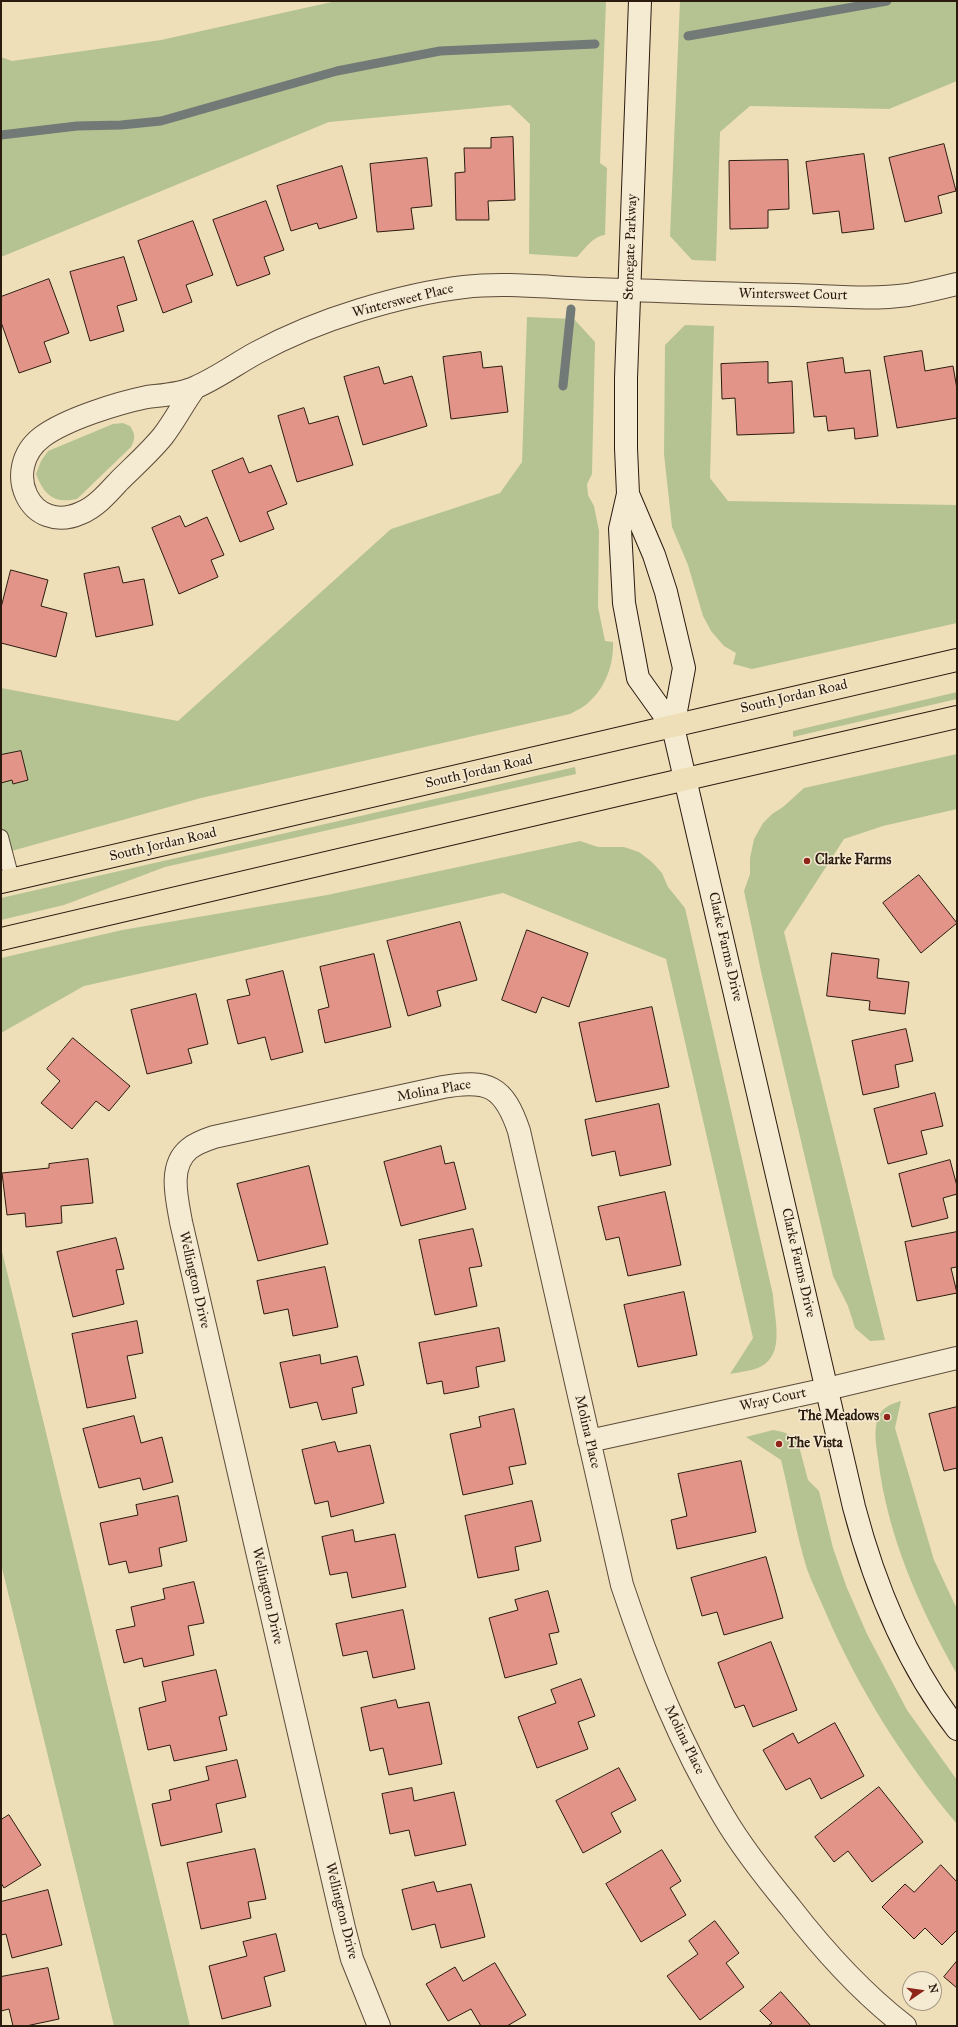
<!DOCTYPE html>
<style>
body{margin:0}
#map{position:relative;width:958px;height:2027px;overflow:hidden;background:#efdfb9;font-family:"IM FELL Great Primer",serif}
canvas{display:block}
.frame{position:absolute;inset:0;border:2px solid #2b1b0f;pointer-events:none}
.north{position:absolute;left:902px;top:1971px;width:40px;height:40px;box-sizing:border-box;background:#f5ead2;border:1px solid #a49784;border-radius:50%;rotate:77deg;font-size:11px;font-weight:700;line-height:16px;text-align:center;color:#2b1b0f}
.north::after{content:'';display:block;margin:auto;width:14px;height:18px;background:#8f2418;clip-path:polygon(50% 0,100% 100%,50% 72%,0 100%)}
</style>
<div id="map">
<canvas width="958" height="2027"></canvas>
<div class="frame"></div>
<div class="north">N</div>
</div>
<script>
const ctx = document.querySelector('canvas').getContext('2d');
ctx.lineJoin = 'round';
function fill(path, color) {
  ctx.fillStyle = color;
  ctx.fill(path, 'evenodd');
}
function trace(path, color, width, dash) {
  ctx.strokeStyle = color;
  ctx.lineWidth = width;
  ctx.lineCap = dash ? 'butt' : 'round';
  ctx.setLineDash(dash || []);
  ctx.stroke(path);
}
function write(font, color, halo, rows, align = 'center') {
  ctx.font = font + ' "IM FELL Great Primer",serif';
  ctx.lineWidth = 3;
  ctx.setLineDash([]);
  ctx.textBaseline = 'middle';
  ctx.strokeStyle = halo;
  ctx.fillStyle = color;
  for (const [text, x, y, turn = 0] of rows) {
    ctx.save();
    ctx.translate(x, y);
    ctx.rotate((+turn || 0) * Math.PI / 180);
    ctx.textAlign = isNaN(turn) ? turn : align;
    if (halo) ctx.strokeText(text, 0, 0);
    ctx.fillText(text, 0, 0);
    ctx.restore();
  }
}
const green = new Path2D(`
 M336,1H606L600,163L607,168L605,235C593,236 585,249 577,257L529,254L530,124L510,105L329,122L1,257V57L12,61L161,40Z
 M680,1H957V81L889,109L750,106L720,132L716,261L692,260L670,236Z
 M527,317L574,319L595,342L592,474L587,484L588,495L594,506L599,531L598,607L605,641L613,642C614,663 606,687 589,702C584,707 577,710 570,714L201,798L1,854V688L178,721L391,529L500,493L522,462Z
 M685,325L714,326L710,478L728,501L957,505V623L752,669L733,664L736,653L724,646L711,631L703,616L688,565L672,527L664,454L665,345Z
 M123,423L130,426C135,434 136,438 131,447L77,499C54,504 44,495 36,474L41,461L48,451L113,424Z
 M957,692V699L793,737V731Z
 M957,754V809L883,826L844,839L784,932L885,1340L870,1341L855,1328L848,1306L833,1276L762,976L744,891L750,874V858L754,839L763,823L772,814L783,807L804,788Z
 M575,767L576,774L165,867L64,905L1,920V898Z
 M580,841L598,847H624L639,852L652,862L662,873L668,887L685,908L773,1295C774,1317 786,1355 760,1367C752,1371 739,1372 730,1374L753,1338L666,959L503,893L84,986L1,1033V958L122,930L327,895Z
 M1,1247L190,2026H114L1,1564Z
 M901,1401L895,1428L934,1560L957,1609V1674C919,1607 887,1535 878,1458C876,1443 872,1424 882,1411C887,1405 895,1403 901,1401Z
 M773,1430L783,1432L793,1436L799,1446L808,1480L819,1491L833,1548L847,1588L867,1634L907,1710L957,1780V1824C903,1760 858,1688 825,1611C819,1597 812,1583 807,1569C796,1534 790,1496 781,1460L746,1437Z`);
const stream = new Path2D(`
 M688,36L887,1
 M1,135L77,126L121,125L161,121L337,71L440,51L595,44
 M563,386L571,309`);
const building = new Path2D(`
 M513,137L515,200L488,201L489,220H456L455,173L465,172L464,148H491V138Z
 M944,144L956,191L938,196L942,213L905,222L889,158Z
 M864,154L874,229L842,233L839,211L813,214L806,162Z
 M427,158L432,206L411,208L414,229L377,232L370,164Z
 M788,160L789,209L768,210V228L730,229L729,161Z
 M342,166L357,218L319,229L317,223L291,231L277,186Z
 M266,201L284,250L264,257L270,274L237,286L213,220Z
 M193,221L213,275L186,285L192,302L163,313L138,241Z
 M124,257L137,300L117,306L124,331L90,341L70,272Z
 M49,279L69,333L44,342L51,362L19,373L1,322V297Z
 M922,351L925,371L953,366L957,389V418L897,428L884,357Z
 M481,352L483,368L502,366L508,412L451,419L443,357Z
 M843,358L845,373L870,370L878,436L855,439L854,428L828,431L826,416L814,417L807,363Z
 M768,362V383L792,381L794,433L737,435L735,398L722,399L721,364Z
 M379,367L384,384L412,376L427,426L363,445L344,377Z
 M304,408L309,424L338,416L353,465L297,482L278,416Z
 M243,458L249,473L271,465L287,504L267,512L274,529L240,542L212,471Z
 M180,516L185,527L207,517L224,555L211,560L218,577L179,594L152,528Z
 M119,567L123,583L144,579L153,625L96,637L84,574Z
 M11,570L48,580L41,606L67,613L56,657L1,643V608Z
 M21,751L28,780L13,784L12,780L1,783V755Z
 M919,875L957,923L921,953L883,903Z
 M460,922L477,980L437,991L441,1006L408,1016L387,941Z
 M527,930L588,953L569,1007L542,997L536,1013L502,1000Z
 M832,953L879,959L877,978L909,982L905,1014L869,1010L870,1001L827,996Z
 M374,954L391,1027L325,1043L318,1010L329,1007L320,967Z
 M283,971L303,1052L271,1060L265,1037L238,1044L227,1000L250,995L246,980Z
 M196,994L208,1044L188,1049L192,1063L147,1074L131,1010Z
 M652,1007L669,1087L596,1102L579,1023Z
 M906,1029L913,1061L895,1065L899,1087L863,1095L852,1041Z
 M73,1038L130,1086L109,1111L96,1101L72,1129L41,1103L60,1081L47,1069Z
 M935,1093L943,1126L921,1131L927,1154L888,1164L874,1109Z
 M659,1104L671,1165L620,1176L615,1151L592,1156L585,1120Z
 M441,1146L445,1164L454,1162L466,1209L401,1226L384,1162Z
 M88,1159L93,1203L61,1206L62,1223L26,1227L25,1213L7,1215L2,1173L49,1168V1164Z
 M950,1160L957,1186V1194L943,1198L948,1218L912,1227L899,1174Z
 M309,1166L328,1244L258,1261L237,1184Z
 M665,1192L681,1265L628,1276L619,1237L606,1240L598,1207Z
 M473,1229L482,1266L469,1268L477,1306L435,1315L419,1240Z
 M957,1232V1267L951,1268L957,1293L917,1301L905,1242Z
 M116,1238L124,1269L116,1270L124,1304L73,1317L57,1252Z
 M325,1267L338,1327L293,1336L288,1309L264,1314L257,1281Z
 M684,1292L697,1355L638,1367L624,1305Z
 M137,1321L143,1353L127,1356L136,1398L87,1408L72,1334Z
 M499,1328L505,1361L476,1367L479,1387L444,1394L442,1381L427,1384L419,1343Z
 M320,1355L321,1364L357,1356L364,1385L352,1388L357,1413L322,1420L317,1402L290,1408L280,1363Z
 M957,1407V1468L944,1471L929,1414Z
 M514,1409L526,1464L509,1467L513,1484L463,1495L450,1434L481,1427L479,1417Z
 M134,1416L141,1443L162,1437L173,1482L143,1490L140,1478L99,1488L83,1429Z
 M335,1442L338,1452L370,1445L384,1503L331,1517L328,1501L315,1504L302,1450Z
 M741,1461L756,1532L677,1549L671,1520L687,1516L678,1474Z
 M178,1496L187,1541L159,1548L162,1566L129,1573L126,1561L109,1565L100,1523L138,1515L136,1505Z
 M532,1501L541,1541L515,1547L519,1570L478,1578L465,1516Z
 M353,1530L355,1542L395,1534L406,1587L352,1598L347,1572L330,1575L322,1537Z
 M766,1557L783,1618L724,1635L717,1612L702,1616L691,1578Z
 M194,1582L204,1623L188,1626L194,1655L144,1667L142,1658L124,1663L116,1630L135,1626L131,1607L165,1599L163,1589Z
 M548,1591L559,1632L549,1634L557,1664L505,1678L489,1618L518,1610L515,1600Z
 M403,1610L415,1669L373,1678L367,1651L343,1656L336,1624Z
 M771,1642L797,1710L753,1727L744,1705L735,1708L718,1663Z
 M216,1670L227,1715L219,1717L227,1750L174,1761L170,1745L148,1750L139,1708L166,1701L162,1682Z
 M581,1679L595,1716L578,1722L588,1749L537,1768L518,1717L556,1703L551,1690Z
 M396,1700L398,1708L429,1702L442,1764L389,1775L383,1748L370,1751L361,1708Z
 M835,1723L864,1776L821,1799L810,1778L786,1790L763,1750L793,1733L798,1743Z
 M237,1760L246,1797L216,1804L222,1832L161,1846L152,1804L171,1800L169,1790L209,1780L206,1767Z
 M619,1768L636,1800L611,1813L621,1832L583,1853L556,1801Z
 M879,1787L923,1842L872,1882L848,1851L834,1862L815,1837Z
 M412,1788L414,1801L454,1792L466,1845L415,1856L409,1830L390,1834L382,1794Z
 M9,1815L41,1865L4,1888L1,1883V1820Z
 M255,1849L266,1899L248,1902L251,1918L201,1929L187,1863Z
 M662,1850L681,1881L670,1888L686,1915L641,1942L606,1884Z
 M941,1865L957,1882V1930L942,1945L925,1928L914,1939L882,1907L905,1884L914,1892Z
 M434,1882L437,1892L471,1884L485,1937L441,1948L435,1924L412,1930L402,1890Z
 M48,1890L62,1945L12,1958L6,1934L1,1935V1902Z
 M715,1921L739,1953L726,1963L744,1987L700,2020L667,1976L698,1954L689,1941Z
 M276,1934L285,1971L264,1977L271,2006L222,2019L209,1966L247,1956L243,1942Z
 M957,1961V1988L944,1977Z
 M495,1963L526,2015L507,2026H481L471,2009L448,2021L426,1984L455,1967L463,1981Z
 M48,1968L59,2019L26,2026H13L9,2009L1,2011V1977Z
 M781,1992L811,2026H768L772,2023L760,2011Z`);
const lane = new Path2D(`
 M1,837L12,879`);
const street = new Path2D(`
 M194,389C183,404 174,422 163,436C150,452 134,466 119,481C108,493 96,507 81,513C30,536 0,469 42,437C66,419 118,403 147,397C163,395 182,394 196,387C217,378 236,364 256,353C289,335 324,321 360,310C393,300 429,291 464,287C507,282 552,288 595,289C662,291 729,294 795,295C833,296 871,300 908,295C924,292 941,288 957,284
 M589,1441L827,1389L957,1358
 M379,2026L352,1959L344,1928L181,1222C177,1199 168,1166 189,1149C196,1143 205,1140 214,1137L443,1087C488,1079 504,1086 519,1131L622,1585C649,1666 680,1744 724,1817C743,1849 766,1878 790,1907C824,1951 861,1992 905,2026`);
const secondary = new Path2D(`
 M640,1L626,378V448L628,494L620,529L624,603L638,678L673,727L854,1507C875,1587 906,1663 957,1729
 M628,494L654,555L666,592L684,668L673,727`);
const primary = new Path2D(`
 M1,882L957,660
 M1,939L634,791L957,717`);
const markers = [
 [807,861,4,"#8f2418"],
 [887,1417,4,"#8f2418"],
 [779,1444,4,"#8f2418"]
];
const streetNames = [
 ["Stonegate Parkway",631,247,-88],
 ["Wintersweet Court",793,295,1],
 ["Wintersweet Place",403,301,-14],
 ["South Jordan Road",794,697,-13],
 ["South Jordan Road",479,772,-13],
 ["South Jordan Road",163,845,-13],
 ["Clarke Farms Drive",725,947,77],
 ["Molina Place",434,1091,-10],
 ["Clarke Farms Drive",798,1263,77],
 ["Wellington Drive",194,1280,77],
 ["Wray Court",773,1400,-12],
 ["Molina Place",587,1432,77],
 ["Wellington Drive",267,1596,77],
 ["Molina Place",684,1740,64],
 ["Wellington Drive",341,1911,76]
];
const poiNames = [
 ["Clarke Farms",815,861],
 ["The Meadows",879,1417,"right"],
 ["The Vista",787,1444]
];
fill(green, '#b5c392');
trace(stream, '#717a76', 9);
fill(building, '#e39489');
trace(building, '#2b1b0f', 1);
trace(lane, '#5c4c3a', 16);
trace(street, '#5c4c3a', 24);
trace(secondary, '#2b1b0f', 24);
trace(primary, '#2b1b0f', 24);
trace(lane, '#f5ead2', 14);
trace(street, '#f5ead2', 22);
trace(secondary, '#f5ead2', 22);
trace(primary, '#efdfb9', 22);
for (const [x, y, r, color] of markers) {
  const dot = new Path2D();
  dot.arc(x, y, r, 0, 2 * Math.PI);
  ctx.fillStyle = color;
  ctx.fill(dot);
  trace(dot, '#f5ead2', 1.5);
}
write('14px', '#2b1b0f', '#f5ead2', streetNames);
write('bold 14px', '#2b1b0f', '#f5ead2', poiNames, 'left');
</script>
